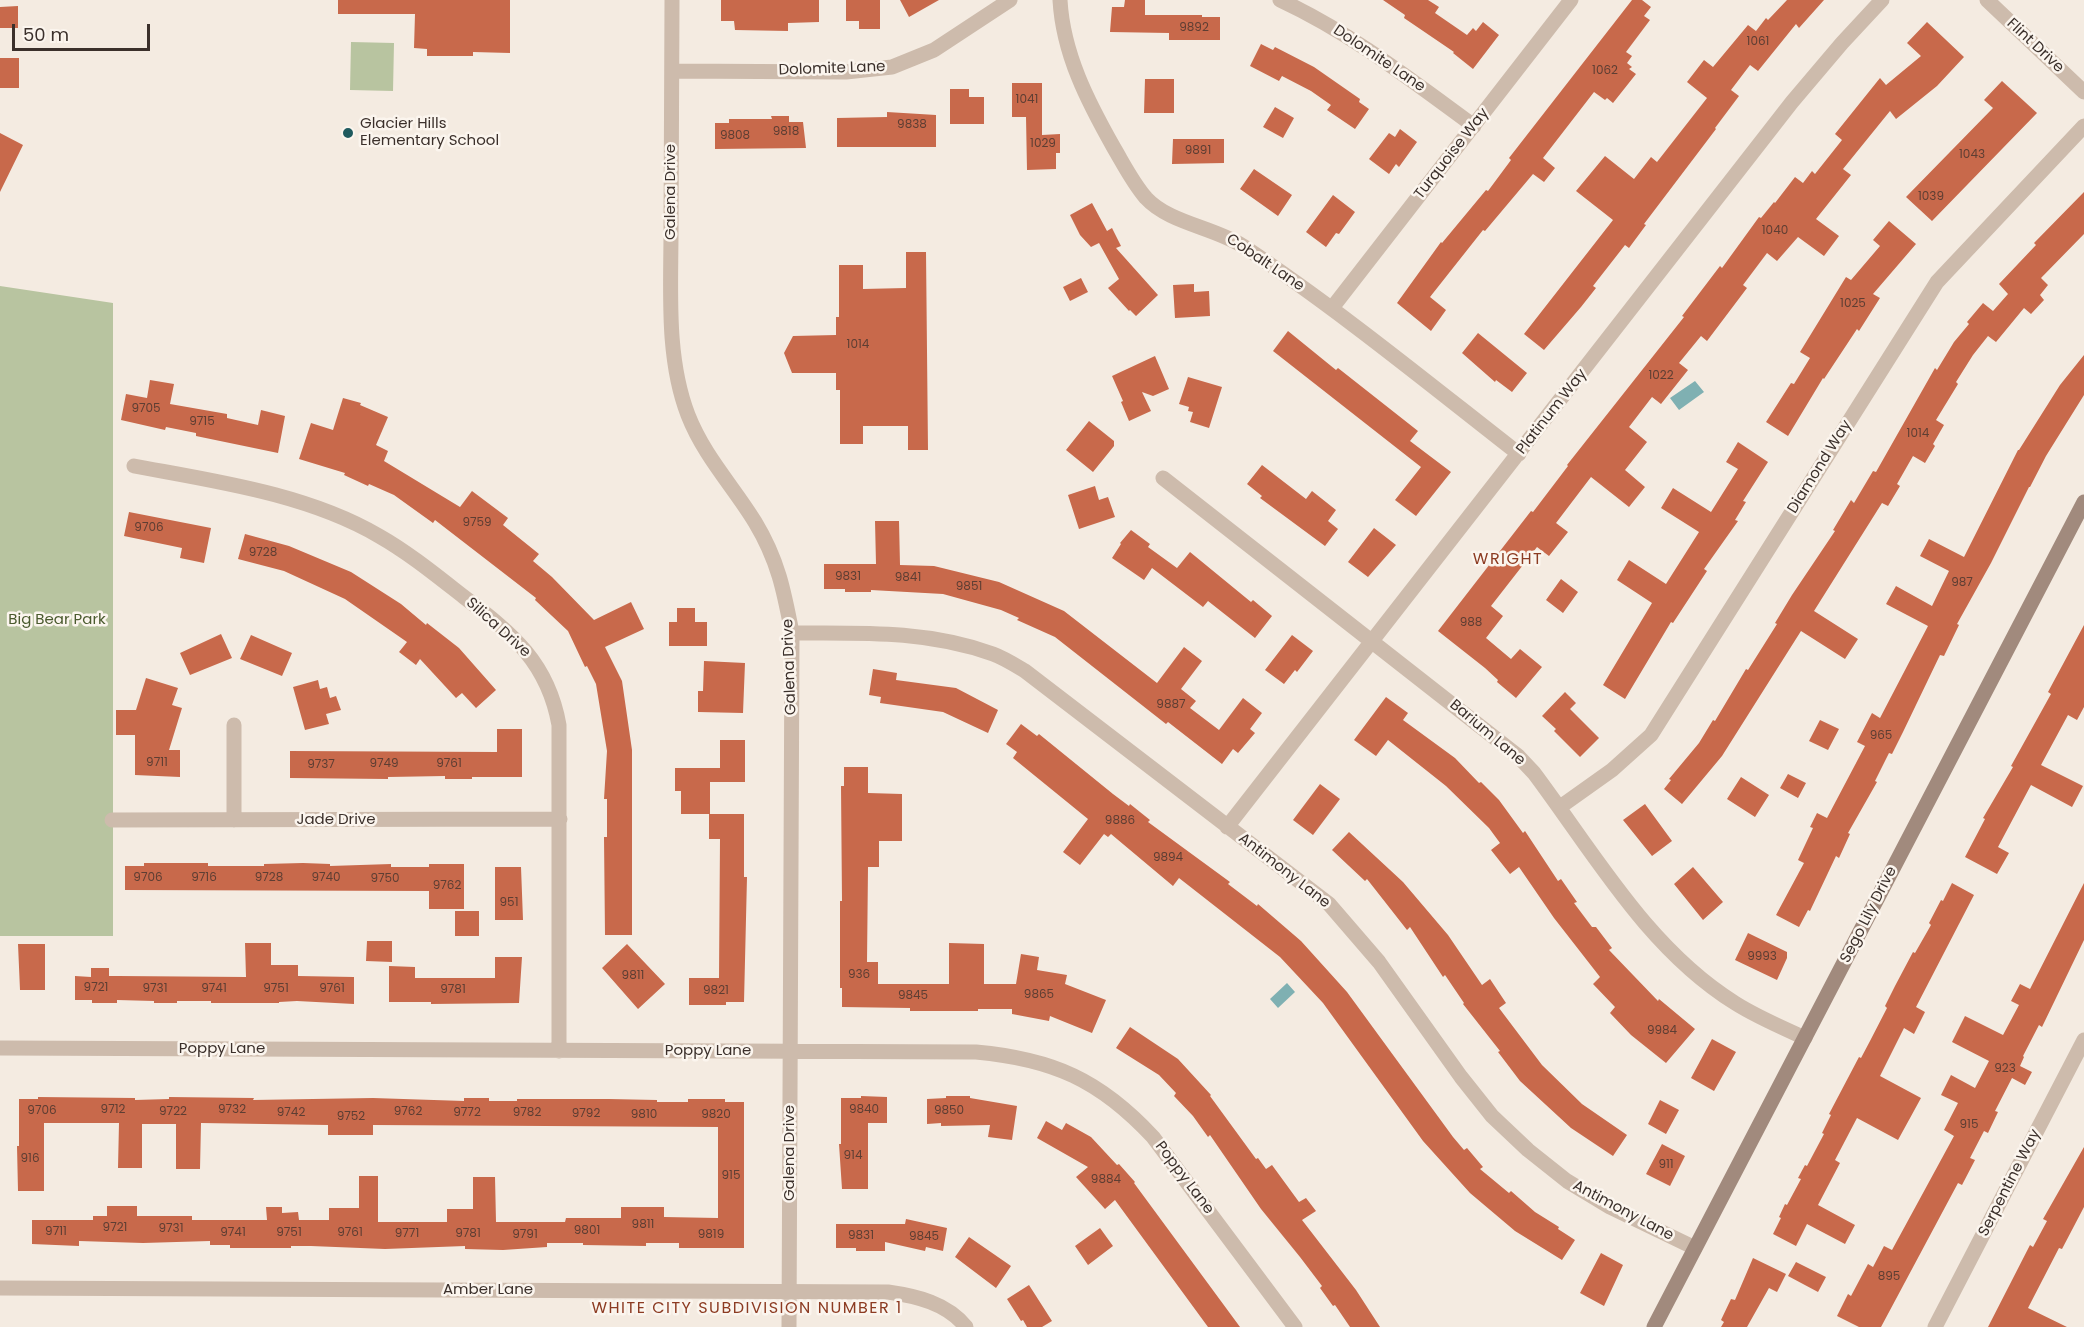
<!DOCTYPE html>
<style>
body{margin:0}
#map{position:relative;width:2084px;height:1327px;overflow:hidden;background:#f4ebe1;font-family:Poppins,sans-serif}
canvas{display:block}
.scale{position:absolute;left:12px;top:24px;width:138px;height:27px;box-sizing:border-box;border:3px solid #3b302b;border-top:0;padding-left:8px;font-size:18px;line-height:21px;white-space:nowrap;color:#3b302b;-webkit-text-stroke:4px #fbf5ee;paint-order:stroke}
</style>
<div id="map">
<canvas width="2084" height="1327"></canvas>
<div class="scale">50 m</div>
</div>
<script>
const ctx = document.querySelector('canvas').getContext('2d');
ctx.lineJoin = 'round';
function fill(path, color) {
  ctx.fillStyle = color;
  ctx.fill(path, 'evenodd');
}
function trace(path, color, width, dash) {
  ctx.strokeStyle = color;
  ctx.lineWidth = width;
  ctx.lineCap = dash ? 'butt' : 'round';
  ctx.setLineDash(dash || []);
  ctx.stroke(path);
}
function write(font, color, halo, rows, align = 'center') {
  ctx.font = font + ' Poppins,sans-serif';
  ctx.lineWidth = 5;
  ctx.setLineDash([]);
  ctx.textBaseline = 'middle';
  ctx.strokeStyle = halo;
  ctx.fillStyle = color;
  for (const [text, x, y, turn = 0] of rows) {
    ctx.save();
    ctx.translate(x, y);
    ctx.rotate((+turn || 0) * Math.PI / 180);
    ctx.textAlign = isNaN(turn) ? turn : align;
    if (halo) ctx.strokeText(text, 0, 0);
    ctx.fillText(text, 0, 0);
    ctx.restore();
  }
}
const green = new Path2D(`
 M351,42L394,43L393,91L350,90Z
 M0,286L113,303V936H0Z`);
const water = new Path2D(`
 M1695,381L1704,392L1679,410L1670,398Z
 M1287,983L1295,992L1278,1008L1270,999Z`);
const building = new Path2D(`
 M338,0H510V53L473,52V56H427V49L414,48L415,14H338Z
 M721,0H819V22L788,23V31L735,30L734,21H721Z
 M846,0H880V29H859V21H846Z
 M900,0H939L909,17Z
 M1125,0H1145V15H1202V17H1220V40H1169V33L1110,32L1112,7H1124Z
 M1383,0H1428L1439,7L1435,13L1467,35L1473,28L1476,31L1483,22L1499,35L1473,69L1453,53L1454,52L1404,18L1405,15Z
 M1632,0H1642L1651,7L1644,16L1650,20L1626,52L1632,56L1627,63L1632,67L1629,69L1636,74L1613,103L1607,98L1605,100L1594,92L1543,158L1555,168L1544,182L1533,174L1485,231L1483,230L1430,297L1446,310L1431,331L1397,303L1441,242L1442,243L1486,190L1488,191L1511,160L1509,158Z
 M1787,0H1824L1799,28L1796,24L1758,71L1750,65L1731,90L1739,96L1715,128L1716,129L1644,224L1646,225L1629,248L1625,245L1593,286L1596,288L1581,307L1544,350L1524,334L1613,220L1576,191L1605,156L1634,179L1651,157L1657,162L1707,98L1687,82L1704,60L1713,67L1748,25L1756,31L1766,18L1768,20Z
 M18,6V28H0V7Z
 M1927,22L1964,57L1937,86L1896,119L1890,111L1843,169L1851,175L1816,219L1839,236L1824,256L1798,237L1777,261L1767,253L1743,285L1747,288L1707,341L1701,336L1679,363L1688,370L1661,404L1652,397L1629,427L1647,442L1625,470L1645,487L1629,507L1591,477L1556,523L1568,532L1549,556L1537,547L1491,606L1503,616L1486,638L1511,659L1520,649L1542,667L1516,698L1497,682L1498,680L1485,668L1438,631L1531,511L1533,512L1568,466L1567,465L1684,317L1682,316L1720,266L1722,268L1759,217L1761,218L1774,202L1775,203L1795,177L1803,183L1812,171L1815,174L1842,140L1835,134L1880,78L1886,85L1921,56L1907,43Z
 M1261,44L1273,50L1275,47L1314,67L1360,99L1359,102L1369,109L1355,129L1327,110L1331,105L1311,91L1282,76L1279,81L1250,66Z
 M0,58H19V88H0Z
 M1145,79H1174V113H1144Z
 M2002,81L2037,113L1932,221L1906,197L1993,108L1984,100Z
 M1012,83H1042V135L1060,134V153H1056V169L1027,170L1026,117H1012Z
 M950,89H969V97H984V124H950Z
 M1275,107L1294,118L1283,138L1263,127Z
 M887,112L936,115V147H837V118L887,117Z
 M771,116H789V122H803L806,148L715,149V123H729V119H772Z
 M1400,129L1417,142L1399,167L1396,164L1389,174L1369,159L1389,133L1395,137Z
 M0,133L23,145L0,192Z
 M1173,139H1224V163L1172,164Z
 M1254,169L1292,195L1278,216L1240,189Z
 M2084,192V234L2041,278L2048,285L2040,295L2044,300L2031,314L2024,308L1996,342L1988,336L1973,355L1956,382L1958,384L1936,420L1944,425L1933,444L1935,446L1925,463L1913,456L1897,484L1900,486L1888,506L1882,503L1814,611L1858,639L1845,659L1801,631L1722,756L1682,804L1664,789L1671,780L1669,779L1699,743L1713,720L1715,721L1746,669L1748,670L1777,624L1775,623L1792,595L1835,531L1833,530L1851,500L1854,503L1873,471L1876,472L1935,368L1937,370L1954,342L1969,324L1967,322L1983,303L1993,311L2008,294L1999,284L2036,245L2034,243Z
 M1333,195L1355,212L1339,234L1336,233L1326,247L1306,232Z
 M1092,203L1107,231L1112,228L1121,246L1116,248L1158,295L1136,316L1130,310L1129,311L1108,288L1119,279L1099,243L1091,247L1080,235L1070,215Z
 M1889,221L1916,244L1873,294L1880,298L1859,331L1857,329L1824,379L1823,378L1788,436L1766,422L1791,383L1794,384L1810,358L1800,352L1846,277L1851,280L1880,246L1873,240Z
 M906,252H926L928,450H908V426H863V444H840V390H836V373H792L784,353L793,336L836,335V317H839V265H863V289L906,288Z
 M1081,278L1088,292L1070,301L1063,287Z
 M1194,284V292L1209,291L1210,316L1175,318L1173,285Z
 M1288,331L1336,370L1338,368L1418,431L1410,441L1451,472L1416,516L1395,500L1421,467L1273,351Z
 M1478,333L1527,373L1512,392L1496,380L1495,382L1462,353Z
 M2084,355V395L2046,456L2030,487H2029L1991,563L1957,624L1959,625L1944,656L1940,655L1903,732L1892,754L1889,753L1875,781L1877,782L1848,833L1850,834L1839,858L1836,856L1810,911L1808,910L1799,927L1776,915L1804,863L1798,860L1813,828L1810,827L1817,813L1827,818L1865,746L1857,742L1872,713L1880,718L1928,626L1886,604L1896,586L1932,606L1949,571L1920,556L1929,539L1964,557L2018,450H2019L2060,385Z
 M1155,356L1169,389L1153,396L1142,392L1151,411L1129,421L1121,402L1123,401L1112,376Z
 M1188,377L1222,387L1209,428L1190,422L1193,412L1188,411L1189,407L1179,404Z
 M150,380L174,384L170,404L227,414V418L258,425L261,410L285,416L278,453L196,436V433L166,427L165,430L121,420L126,394L147,398Z
 M343,398L361,403L360,405L388,417L376,445L388,451L384,461L460,507L472,491L508,518L503,525L539,554L533,561L552,577L594,620L631,602L644,629L605,647L622,681L632,750V935H605L604,837H607V799H604L607,751L596,684L587,666L585,667L568,631L535,600L536,598L435,520L433,523L394,495L369,484L368,486L344,475L345,473L299,459L311,423L333,430Z
 M1089,421L1114,441V446L1093,472L1066,450Z
 M1738,442L1768,462L1743,501L1746,502L1735,520L1738,521L1704,569L1707,571L1673,623L1671,622L1625,699L1603,685L1652,603L1617,580L1629,560L1666,584L1699,532L1661,508L1673,488L1711,512L1738,469L1726,462Z
 M1262,465L1306,499L1312,491L1336,510L1328,521L1338,529L1325,546L1260,498L1262,496L1247,484Z
 M1095,486L1099,500L1108,497L1115,517L1079,529L1068,495Z
 M129,512L211,528L204,563L180,558L182,548L124,536Z
 M875,521H899L900,565L934,566L999,582L1064,611L1157,683L1184,647L1202,661L1181,689L1196,701L1190,708L1219,730L1243,698L1262,713L1250,729L1255,733L1238,753L1233,749L1222,764L1168,722L1166,724L1055,637L1017,620L1019,618L1001,610L943,594L871,590V592H845V589H824V564H876Z
 M1374,528L1396,545L1368,577L1348,562Z
 M1131,530L1150,544L1148,547L1177,568L1190,552L1251,602L1253,600L1272,616L1255,638L1208,601L1203,607L1152,568L1144,580L1112,558L1121,544L1120,543Z
 M245,534L289,546L351,572L401,604L426,625L427,623L459,648L496,690L476,708L462,693L456,698L420,659L416,665L399,652L407,642L345,599L284,571L238,559Z
 M1561,579L1578,592L1563,613L1546,600Z
 M677,608H695V622H707V646H669V622H677Z
 M2084,625V707L2077,720L2068,715L2041,765L2083,786L2072,807L2031,785L1998,847L2009,853L1997,874L1965,857L1985,819L1983,818L2013,767L2011,766L2051,694L2048,692Z
 M221,634L232,658L190,675L180,653Z
 M251,635L292,653L282,676L240,659Z
 M1292,635L1313,651L1297,672L1295,670L1284,684L1265,670Z
 M704,661L745,663L743,713L698,712V691H703Z
 M873,669L897,673L896,680L956,688L998,710L988,733L943,712L880,703L881,697L869,695Z
 M146,678L178,688L172,705L182,708L169,750H180V777L135,775V735H116V710H136Z
 M318,680L320,689L327,687L330,698L336,696L341,710L326,714L329,724L305,730L293,687Z
 M1565,692L1576,703L1570,709L1599,738L1580,757L1554,731L1556,729L1542,716Z
 M1386,697L1408,713L1403,720L1455,758L1479,783L1481,782L1499,800L1523,833L1525,831L1558,881L1561,879L1577,902L1574,903L1592,927H1596L1612,948L1609,950L1658,1001L1659,999L1695,1029L1666,1063L1631,1035L1610,1013L1615,1007L1593,984L1600,977L1554,918L1519,867L1510,874L1491,850L1500,843L1489,828L1446,786L1388,740L1376,756L1354,740Z
 M1820,720L1839,729L1828,750L1809,741Z
 M1021,724L1037,736L1039,734L1113,794L1129,806L1130,804L1150,820L1148,822L1230,882L1228,884L1257,906L1258,904L1301,941L1347,992L1453,1137L1464,1150L1467,1148L1483,1167L1480,1169L1509,1193L1511,1191L1535,1212L1559,1227L1558,1229L1575,1240L1562,1260L1515,1231L1470,1193L1423,1141L1323,1003L1280,957L1179,878L1173,886L1111,834L1108,837L1104,834L1080,865L1063,852L1088,819L1013,758L1017,752L1006,744Z
 M497,729H522V777H472V779H445V776L388,777V779L290,778V751L497,752Z
 M720,740H745V782H710V814H681V791H675V768H720Z
 M844,767H868V793L902,794V841H879V867H868L867,962H878V984H949V943L984,944V984H1016L1021,954L1039,957L1037,970L1067,975L1065,984L1106,1000L1092,1033L1050,1016L1049,1021L1012,1014V1009H978V1011H910V1008L842,1007V988H840V901H842L841,786H844Z
 M1788,774L1806,783L1798,798L1780,788Z
 M1741,777L1769,795L1755,817L1727,799Z
 M1320,784L1340,799L1313,835L1293,820Z
 M1645,804L1672,841L1652,856L1623,820Z
 M709,814H744V877H747L744,1002H726V1005H689V978H719L720,839H709Z
 M1349,832L1403,882L1448,935L1482,985L1490,979L1506,1003L1499,1008L1542,1065L1582,1104L1627,1135L1613,1156L1571,1128L1520,1081L1498,1052L1500,1051L1463,1004L1464,1003L1445,975L1443,977L1410,927L1407,930L1367,879L1365,881L1332,850Z
 M144,863H208V866H264V864L303,863L330,864V866L391,864V867H429V864H464V909H429V891L125,890V866H144Z
 M495,867H521L523,920H495Z
 M1693,867L1723,902L1703,920L1674,884Z
 M1952,883L1974,895L1916,1007L1925,1012L1914,1034L1904,1028L1880,1076L1921,1098L1898,1140L1857,1118L1835,1160L1840,1163L1818,1205L1855,1225L1845,1244L1807,1224L1796,1246L1773,1234L1781,1218L1779,1217L1785,1204L1787,1205L1801,1179L1798,1178L1805,1165L1807,1166L1824,1134L1822,1133L1831,1115L1829,1114L1859,1057L1861,1058L1870,1041L1887,1008L1885,1006L1895,986L1913,952L1915,953L1931,925L1929,923L1941,900L1943,901Z
 M2084,883V940L2042,1027L2039,1025L2023,1056L2024,1057L2020,1066L2032,1072L2025,1085L2012,1078L1995,1111L1998,1112L1988,1133L1984,1131L1970,1158L1975,1160L1962,1185L1958,1183L1881,1327H1859L1837,1316L1848,1294L1851,1296L1868,1264L1873,1267L1884,1246L1892,1250L1954,1136L1944,1130L1958,1103L1941,1095L1951,1075L1975,1088L1989,1061L1952,1042L1965,1016L2003,1035L2019,1005L2011,1001L2020,984L2030,989Z
 M455,911H479V936H455Z
 M1748,933L1787,952V958L1777,980L1735,960Z
 M367,941H392V962L366,961Z
 M245,943H271V965H298V976L354,977V1004L297,1001L279,1002V1003H211V1001H177V1003H154V1001L117,1000V1003H92V1000H75V976L91,977V968H109V976H118L246,977Z
 M18,944H45V990H20Z
 M627,944L665,984L638,1009L602,968Z
 M495,957H522L519,1003L431,1004V1002H389V966L415,967V978H495Z
 M1130,1027L1178,1059L1211,1095L1210,1096L1256,1159L1258,1158L1266,1169L1272,1165L1299,1202L1306,1198L1316,1211L1302,1220L1356,1290L1380,1327H1350L1335,1305L1333,1306L1320,1288L1322,1286L1300,1257L1261,1209L1210,1135L1208,1137L1193,1116L1174,1096L1176,1093L1159,1075L1116,1048Z
 M1712,1039L1736,1052L1714,1091L1691,1078Z
 M861,1096L887,1097V1123H868V1189H842L839,1144H841V1098H861Z
 M946,1096H970V1098L1017,1106L1012,1140L988,1137L990,1125L941,1126V1123L927,1124V1099L946,1098Z
 M38,1097L135,1098V1100L169,1099V1097L254,1098L253,1100L373,1098L464,1101V1098H489V1101H517V1099H609L657,1100V1102H688V1099H725V1102H744V1248H679V1243H646V1246L583,1245V1243H547V1247L503,1250L465,1249V1246L385,1249L311,1246H291V1248H230V1245H210V1241L143,1243L79,1241V1246L32,1244V1220H93V1216H107V1206H137V1216H192V1220H267L266,1207H282V1213L298,1212L299,1220H329V1208H359V1176H378V1222H447V1209H473V1177H495L496,1222H565L566,1218H621V1207H664V1217L718,1218V1127L373,1125V1135H328V1125L201,1123L200,1169H176V1124H142V1168H118L119,1123H44V1191H18L17,1146H19V1099H38Z
 M1660,1100L1679,1110L1666,1134L1648,1124Z
 M1046,1121L1062,1130L1066,1123L1091,1137L1117,1165L1119,1164L1135,1182L1134,1183L1240,1327H1208L1115,1200L1105,1209L1076,1177L1088,1167L1037,1138Z
 M1662,1144L1685,1156L1670,1186L1646,1174Z
 M2084,1147V1207L2062,1249L2059,1248L2028,1308L2067,1327H1988L2030,1245L2033,1247L2047,1221L2043,1219Z
 M906,1219L947,1228L943,1251L926,1247L925,1251L885,1242V1251H856V1248H836V1224H905Z
 M1100,1228L1113,1246L1088,1265L1075,1246Z
 M969,1237L1011,1266L996,1288L955,1257Z
 M1601,1253L1623,1265L1604,1306L1580,1293Z
 M1753,1258L1786,1274L1777,1292L1769,1288L1747,1327H1721L1724,1322L1721,1320L1731,1299L1735,1300Z
 M1796,1262L1826,1277L1818,1292L1788,1276Z
 M1029,1285L1052,1321L1042,1327H1027L1023,1320L1021,1321L1007,1299Z`);
const street = new Path2D(`
 M672,0C672,77 671,154 671,231C671,291 666,358 688,415C704,456 733,486 755,522C778,560 784,591 792,633L789,1327
 M1060,0C1063,54 1088,102 1114,148C1124,165 1133,183 1146,198C1169,223 1213,227 1243,246C1339,310 1428,383 1519,454
 M1280,0C1351,33 1411,80 1474,126
 M1987,0L2084,92
 M672,71L846,72L892,67L934,50L1010,0
 M1332,308L1571,0
 M134,466C214,481 308,494 379,536C409,553 437,576 464,597C513,634 548,663 559,725V1051
 M1163,478L1518,756L1534,773C1594,853 1648,949 1735,1003C1757,1017 1781,1027 1805,1038
 M792,633C860,633 927,630 993,654C1004,658 1015,665 1025,671L1329,904L1379,962L1461,1077L1492,1116L1528,1150L1567,1181L1610,1207L1695,1248
 M234,725V820
 M1560,807L1612,770L1651,735L1937,282L2084,126
 M112,820L560,819
 M1227,827L1792,102L1842,43L1882,0
 M0,1048L976,1052C1053,1059 1100,1080 1153,1137L1295,1327
 M0,1288L888,1292C916,1296 947,1303 966,1327
 M1935,1327L2084,1040`);
const secondary = new Path2D(`
 M1654,1327L2084,502`);
const markers = [
 [348,133,6,"#1f5a5e"]
];
const numberNames = [
 ["9892",1194,28],
 ["1061",1758,42],
 ["1062",1605,71],
 ["1041",1027,100],
 ["9838",912,125],
 ["9818",786,132],
 ["9808",735,136],
 ["1029",1043,144],
 ["9891",1198,151],
 ["1043",1972,155],
 ["1039",1931,197],
 ["1040",1775,231],
 ["1025",1853,304],
 ["1014",858,345],
 ["1022",1661,376],
 ["9705",146,409],
 ["9715",202,422],
 ["1014",1918,434],
 ["9759",477,523],
 ["9706",149,528],
 ["9728",263,553],
 ["9831",848,577],
 ["9841",908,578],
 ["987",1962,583],
 ["9851",969,587],
 ["988",1471,623],
 ["9887",1171,705],
 ["965",1881,736],
 ["9711",157,763],
 ["9749",384,764],
 ["9761",449,764],
 ["9737",321,765],
 ["9886",1120,821],
 ["9894",1168,858],
 ["9706",148,878],
 ["9716",204,878],
 ["9728",269,878],
 ["9740",326,878],
 ["9750",385,879],
 ["9762",447,886],
 ["951",509,903],
 ["9993",1762,957],
 ["936",859,975],
 ["9811",633,976],
 ["9721",96,988],
 ["9731",155,989],
 ["9741",214,989],
 ["9751",276,989],
 ["9761",332,989],
 ["9781",453,990],
 ["9821",716,991],
 ["9865",1039,995],
 ["9845",913,996],
 ["9984",1662,1031],
 ["923",2005,1069],
 ["9712",113,1110],
 ["9732",232,1110],
 ["9840",864,1110],
 ["9706",42,1111],
 ["9850",949,1111],
 ["9722",173,1112],
 ["9762",408,1112],
 ["9742",291,1113],
 ["9772",467,1113],
 ["9782",527,1113],
 ["9792",586,1114],
 ["9810",644,1115],
 ["9820",716,1115],
 ["9752",351,1117],
 ["915",1969,1125],
 ["914",853,1156],
 ["916",30,1159],
 ["911",1666,1165],
 ["915",731,1176],
 ["9884",1106,1180],
 ["9811",643,1225],
 ["9721",115,1228],
 ["9731",171,1229],
 ["9801",587,1231],
 ["9711",56,1232],
 ["9741",233,1233],
 ["9751",289,1233],
 ["9761",350,1233],
 ["9771",407,1234],
 ["9781",468,1234],
 ["9791",525,1235],
 ["9819",711,1235],
 ["9831",861,1236],
 ["9845",924,1237],
 ["895",1889,1277]
];
const streetNames = [
 ["Flint Drive",2035,46,43],
 ["Dolomite Lane",1379,59,34],
 ["Dolomite Lane",832,69,-2],
 ["Turquoise Way",1452,154,-52],
 ["Galena Drive",671,192,-90],
 ["Cobalt Lane",1265,263,34],
 ["Platinum Way",1552,412,-52],
 ["Diamond Way",1820,467,-58],
 ["Silica Drive",498,628,42],
 ["Galena Drive",790,667,-92],
 ["Barium Lane",1487,733,40],
 ["Jade Drive",336,820],
 ["Antimony Lane",1284,871,38],
 ["Sego Lily Drive",1869,915,-63],
 ["Poppy Lane",222,1049],
 ["Poppy Lane",708,1051],
 ["Galena Drive",790,1153,-90],
 ["Poppy Lane",1184,1178,53],
 ["Serpentine Way",2010,1183,-63],
 ["Antimony Lane",1623,1211,28],
 ["Amber Lane",488,1290]
];
const poiNames = [
 ["Glacier Hills",360,124],
 ["Elementary School",360,141]
];
const parkNames = [
 ["Big Bear Park",57,620]
];
const neighbourhoodNames = [
 ["WRIGHT",1508,560],
 ["WHITE CITY SUBDIVISION NUMBER 1",747,1309]
];
fill(green, '#b8c4a0');
fill(water, '#7fb0b2');
fill(building, '#c8694b');
trace(street, '#cdbbac', 15);
trace(secondary, '#a18a7d', 15);
for (const [x, y, r, color] of markers) {
  const dot = new Path2D();
  dot.arc(x, y, r, 0, 2 * Math.PI);
  ctx.fillStyle = color;
  ctx.fill(dot);
  trace(dot, '#fbf5ee', 2);
}
write('12px', '#5e3e33', null, numberNames);
write('15px', '#3b302b', '#fbf5ee', streetNames);
write('15px', '#3b302b', '#fbf5ee', poiNames, 'left');
write('15px', '#4a5a2e', '#fbf5ee', parkNames);
ctx.letterSpacing = '1.5px';
write('16px', '#8c3b22', '#fbf5ee', neighbourhoodNames);
ctx.letterSpacing = '0px';
</script>
